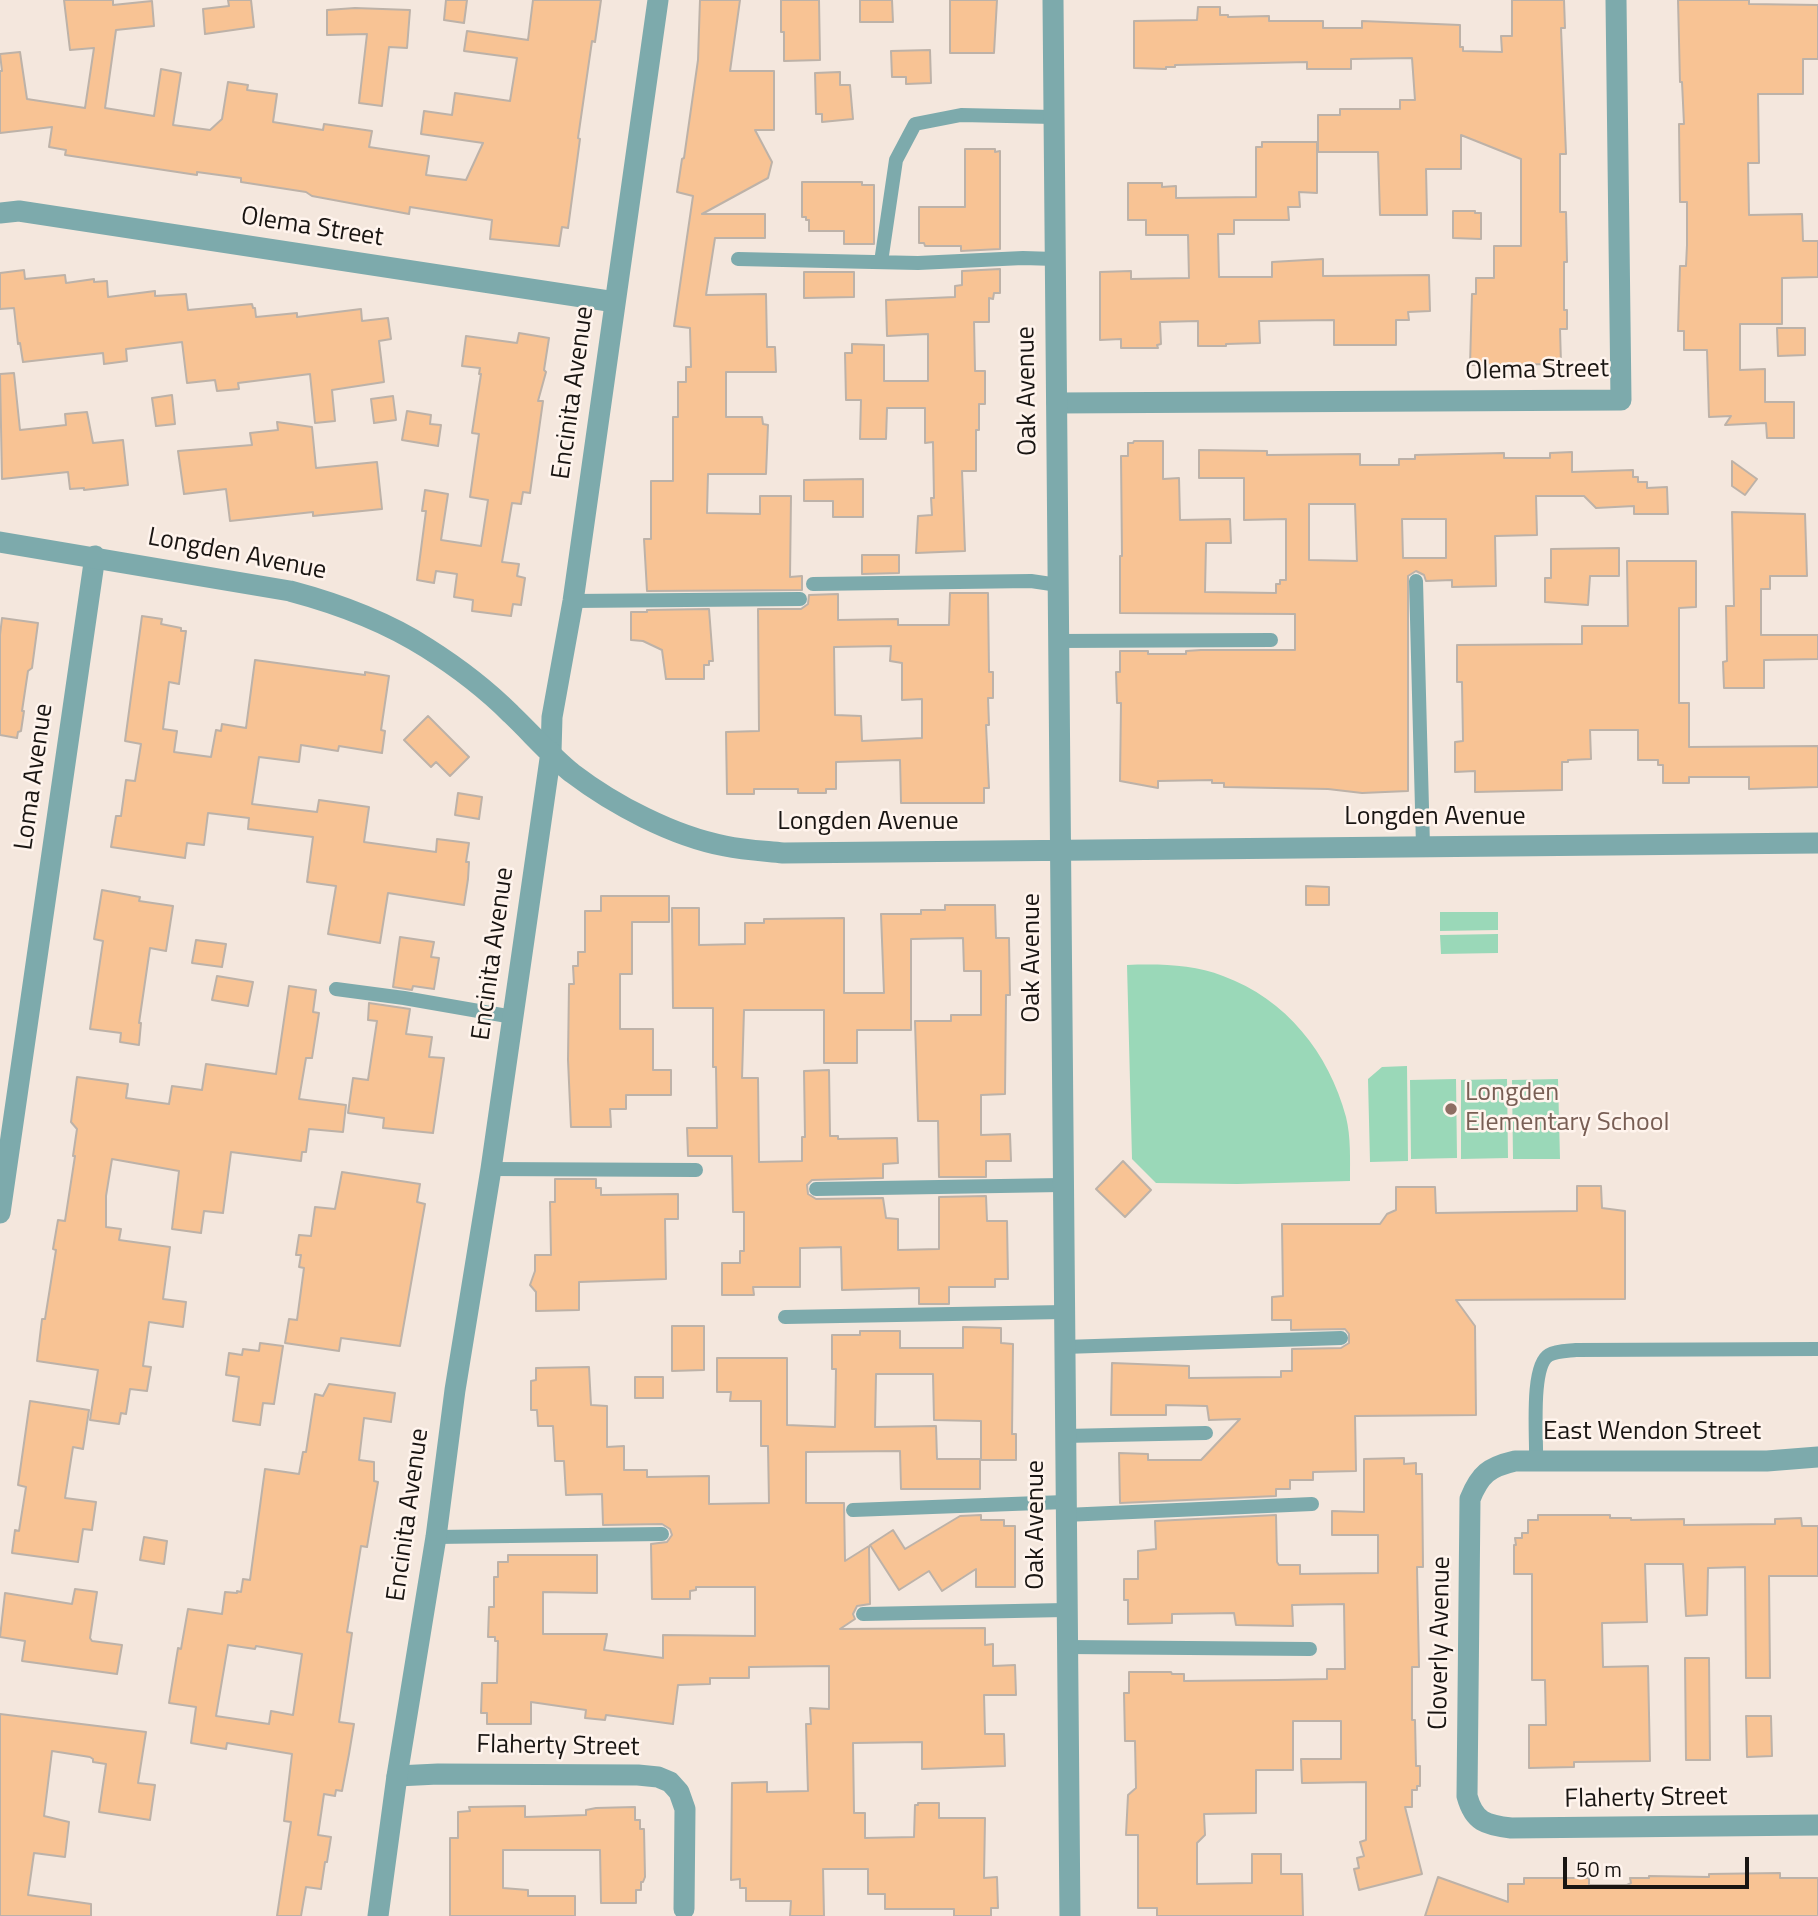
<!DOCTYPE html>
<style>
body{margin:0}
#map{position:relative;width:1818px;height:1916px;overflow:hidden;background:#f4e7dd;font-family:"Titillium Web",sans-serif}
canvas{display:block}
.scale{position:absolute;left:1563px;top:1857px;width:186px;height:32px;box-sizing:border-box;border:4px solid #191512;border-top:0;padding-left:9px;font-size:21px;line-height:24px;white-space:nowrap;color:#191512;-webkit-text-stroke:5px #fff4ed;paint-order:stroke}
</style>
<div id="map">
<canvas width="1818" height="1916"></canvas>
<div class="scale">50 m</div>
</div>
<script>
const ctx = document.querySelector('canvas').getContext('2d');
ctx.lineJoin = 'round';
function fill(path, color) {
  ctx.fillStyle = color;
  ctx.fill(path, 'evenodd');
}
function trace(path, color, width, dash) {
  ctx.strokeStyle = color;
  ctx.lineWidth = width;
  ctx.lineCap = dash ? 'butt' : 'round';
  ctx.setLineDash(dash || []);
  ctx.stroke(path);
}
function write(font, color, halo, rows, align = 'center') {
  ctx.font = font + ' "Titillium Web",sans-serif';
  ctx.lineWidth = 5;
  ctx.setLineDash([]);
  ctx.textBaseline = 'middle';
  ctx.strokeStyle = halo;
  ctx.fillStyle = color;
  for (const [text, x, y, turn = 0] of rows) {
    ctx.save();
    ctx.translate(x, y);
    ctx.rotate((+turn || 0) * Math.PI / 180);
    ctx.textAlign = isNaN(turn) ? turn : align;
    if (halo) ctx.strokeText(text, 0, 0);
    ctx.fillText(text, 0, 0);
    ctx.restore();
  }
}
const green = new Path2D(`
 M1498,912V930L1440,931V912Z
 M1498,934V953L1441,954L1440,935Z
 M1127,965C1158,964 1193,964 1223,976C1286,999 1329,1053 1346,1117C1351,1137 1350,1160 1350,1181L1237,1184L1156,1183L1132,1159Z
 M1407,1066L1408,1161L1370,1162L1368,1079L1382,1067Z
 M1456,1079L1457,1158L1411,1159L1410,1080Z
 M1507,1079L1508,1158L1461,1159V1080Z
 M1558,1079L1560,1159H1513L1512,1080Z`);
const building = new Path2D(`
 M64,0H113V5L152,1L154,26L116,30L105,108L154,116L161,69L181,73L173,125L210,130L222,119L228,82L248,85L247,90L277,94L273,122L323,130L324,124L372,131L369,147L429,156L426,175L466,180L483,143L421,134L424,111L452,115L455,93L510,101L517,58L464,51L467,31L528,40L533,0H601L595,42L592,41L578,138L580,139L568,228L562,227L559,246L490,239L492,220L410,207L409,214L312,196L306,192L241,182V178L197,172V175L65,155L66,150L49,147L52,127L0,133V71H2L0,54L20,52L27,99L85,108L94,48L70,50Z
 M228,0H251L254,27L205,34L203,9L229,6Z
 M446,0H467L464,23L444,20Z
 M700,0H740L730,71H774V130H755L772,162L768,178L702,214H765V238H715L706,295L766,294L767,347H775L776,372H726V417H762L763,424L768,425L766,474H708L707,513L760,514V496H791L790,577L802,576V590L647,591L644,539H651V481H673V417H678V382H686V367H691L690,328L674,326L693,196L677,192L682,159L684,158L698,60Z
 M781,0H819L820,60L784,61V32H781Z
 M860,0H892L893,22H860Z
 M950,0H997L994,53H950Z
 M1512,0H1564L1565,28H1561L1566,154H1560V212H1566L1567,262H1564V310H1567V329H1560L1561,364L1470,365L1472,294H1476V278H1494V246H1521V159L1461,135V169H1426L1427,215H1380L1378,152H1318V115H1340V109H1400V100H1415L1412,58L1351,59V69H1307V62L1175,65V67H1166V69L1134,68V21L1197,20L1198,7H1220V15H1228V17L1269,16V21H1323V28H1362V21L1460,25V47H1463V51L1502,52L1501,36H1512Z
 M1678,0H1749V4L1818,5V59H1803V94H1758L1759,163H1748L1749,215L1802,214L1803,241H1818V277L1782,278V324H1740V370L1765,369V402H1794V438H1767L1766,423L1725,425L1731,416L1709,417L1707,350H1684V331H1678L1680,266H1686L1687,245V202H1680L1679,124H1684L1682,82H1680Z
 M355,8L410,10L407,48L389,47L382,106L359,103L367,34L327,35V10Z
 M930,50L931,83L906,84V77H892L891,51Z
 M840,72V85H850L853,119L822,122V114H816L815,73Z
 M1262,142H1317V193L1299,192L1300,207H1288L1289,220H1234V234H1218L1219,277H1272V262L1323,259V276L1429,275L1430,311L1408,312L1409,320H1396V345H1334V320L1259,321L1260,343L1226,344V346H1198V321L1160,322L1161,344L1157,345L1158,348H1121V339L1100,340V272L1131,271V279L1189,278L1188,235H1146V220H1128V183H1162V187L1176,186V198L1256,197V147H1262Z
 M965,149H995V152L1000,151V249L961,251V246H925L924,243H919V207H965Z
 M802,182H862V185H874V244H844V231H809V220H806V217H802Z
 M1453,211H1475V213H1481V239L1453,238Z
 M1000,269V293H994L993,299L989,298V322H974L975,371H985V404H979V430H976V471H962L965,551L916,553L918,516L932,515L931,498H934L933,442L925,443V408H887L886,439H860L861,400H846L845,353H852V344L884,345V381H928V334L887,336L886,300L955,297V286L962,285V271Z
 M24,270L25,279L65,275L66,283L94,279V282L107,281L108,297L155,291V296L186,294L188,310L252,304L253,308H255L256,317L297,313V317L361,309L362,321L388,318L391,339L379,341L384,382L332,390L335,421L315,423L310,374L238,383L239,389L217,391L215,380L187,383L182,342L126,349L127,361L104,364L103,353L23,362L20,343L18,344L14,308L0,309V273Z
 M804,272H854V297L804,298Z
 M1777,328H1805V355L1778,356Z
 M519,333L549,338L544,370L546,372L538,401H543L530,493L523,492L521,504L512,503L502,562L519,564L517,576L525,578L521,605L513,604L511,616L472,611L473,600L454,597L457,574L436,571L434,583L417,580L426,511H422L425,490L448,494L441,540L481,546L488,500L470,497L479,434L472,433L481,374H479L480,368L462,366L466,336L517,343Z
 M14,373L20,430L66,425L65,414L87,412L93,443L123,440L128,485L84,490V488L70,489L68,472L2,479L0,374Z
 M172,395L175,424L156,426L152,398Z
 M393,396L396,420L374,423L371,399Z
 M407,411L431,415L430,424L441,425L438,446L402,440Z
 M277,422L312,427L316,468L377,462L382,509L313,516V512L230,521L226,489L184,494L178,451L252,445L250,433L278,430Z
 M1134,441H1163V479L1179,478L1180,520L1230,519L1231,543H1206L1205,592L1276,593V584H1280V580H1286V519L1244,520V478H1199V450L1267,451V455L1360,454V465H1399V459H1415V455L1504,453V458H1550V453L1572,452V472L1633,470V477H1638V482H1647V488L1667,487L1668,514H1634V506L1596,508L1584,496H1536L1537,535L1495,536L1496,586L1452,587V580L1426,581L1424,575L1416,571L1408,576V791L1362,793L1328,789L1224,787V783H1212V780L1158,781V788L1120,781L1121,703H1117L1116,672H1120V651H1148V654H1186V651L1201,650H1295V614L1120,613V556H1122L1121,456H1128V443H1133ZM1309,504H1355L1357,561L1309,560ZM1402,519H1446V558H1403Z
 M1732,461L1757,479L1745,495L1732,486Z
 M863,479V517H833V501H804V480Z
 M1732,512L1805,514L1807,576H1770V589H1761V635H1818V659L1764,660V688H1724L1723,662L1727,661L1726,606H1734Z
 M1619,548V576H1590L1588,605L1545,602V578H1551V549Z
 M862,555H899V573L862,574Z
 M1627,561H1696V607L1679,608V703H1689V747L1818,746V787L1749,789V777H1689V783H1663V765H1658V760H1638V730H1590L1591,759L1568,760V762H1562V790L1475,792V771L1455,772V742L1463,741L1462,682H1457V645L1582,644V626H1628Z
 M950,593H988L989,672H993V698H988L989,725H986L989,788H984V803H901L900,760L836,762V789H826V793H798V789H754V794H727L726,732L759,731L758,609H801L808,604L809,595L838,594V620L898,619V625H949ZM891,646L890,661L902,663V700L922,699V738L862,741L861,716L835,715L834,647Z
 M709,609L713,661H709V665H704V679H666L662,650L643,641L631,640V612H647V610Z
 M142,616L162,619L161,624L181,628V631H186L179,684L169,682L163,729L177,731L174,752L211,757L216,730L221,731L222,724L246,728L255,660L365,675V672L389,676L381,730L385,731L382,753L339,746L338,751L301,745L299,762L259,757L252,804L317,812L319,800L369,807L364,842L436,852L437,839L469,843L466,862H469L468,879L464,905L388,893L380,943L328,934L336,886L307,882L313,837L248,829L249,818L208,813L204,845L187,843L185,858L111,847L116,816H121L126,780L135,781L141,744L125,741Z
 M2,618L38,623L32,668L28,671L22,711H24L21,731L18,732L17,738L0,735V635Z
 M428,716L469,757L450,776L436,762L431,767L404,740Z
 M458,793L482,797L479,819L455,815Z
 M1306,886L1329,887V905H1306Z
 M102,890L140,897L139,901L173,906L166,951L150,948L139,1023H141L139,1045L120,1042L121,1033L90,1029L103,941L94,939Z
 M601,896H669V922H632V974H620V1029H653V1070H671V1095H626V1109H610L611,1127H571L568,1060L569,984H574L573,966H578V952H585V911H601Z
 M945,905H995L996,938H1009L1010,995H1006L1005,1094L981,1095V1135L1010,1134L1011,1161H986V1177H939L938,1121H918L915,1021H951V1015H981V971H964L963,938L911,939V1030H857V1063H824V1010H744L742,1078H758L759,1162L802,1161V1137H805L804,1071L829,1070L830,1136H838V1139L897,1138L898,1163L883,1164V1178L812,1180L807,1185L808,1194L816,1199L883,1198L886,1218L898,1219V1250L939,1249V1197L986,1196L987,1221H1007L1008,1279H995V1287H949V1304H919V1288L842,1290L841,1247L800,1248V1287H753L754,1295H722V1263H740V1251H744V1212H733L732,1156H688L687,1128H717L716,1067H713V1008H673L672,908H699V945L745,944V923H764V919L844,918V993H884L881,914H921V910H945Z
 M400,937L434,942L431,957L439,958L434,989L413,986L412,990L393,987Z
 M196,940L226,944L222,967L192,963Z
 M217,976L253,982L248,1006L212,1000Z
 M289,986L316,990L313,1012L319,1013L312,1058H306L299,1099L346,1105L343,1132L309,1129L306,1152H302L301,1161L231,1152L223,1213L204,1211L201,1233L172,1229L179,1171L112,1159L106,1196V1227L121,1229L119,1240L170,1247L163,1299L186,1302L183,1327L149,1322L143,1366L151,1367L147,1391L130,1389L126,1414L121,1413L119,1424L90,1420L98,1370L37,1361L42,1319H45L56,1250L53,1249L58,1220L65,1221L75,1156H73L77,1129L71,1122L77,1077L128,1084L126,1098L169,1104L172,1086L202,1090L206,1064L276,1074Z
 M369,1003L410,1009L406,1034L432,1037L429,1057L444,1058L433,1133L383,1128L384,1118L348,1113L353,1078L368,1080L377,1021L368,1020Z
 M1123,1161L1151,1190L1125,1217L1096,1189Z
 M342,1172L420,1184L417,1202L425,1204L400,1346L341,1338L339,1351L285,1343L289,1319L297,1320L304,1268L299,1267L301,1255H296L299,1235L311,1236L315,1207L335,1209Z
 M555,1179H596V1188H601V1195L678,1194V1219H665L666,1279L579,1282V1310L536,1311V1292L530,1285L535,1271V1255H551L550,1202H555Z
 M1577,1186H1601L1602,1208L1625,1211V1299L1456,1300L1475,1326L1476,1415L1355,1416L1356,1471L1313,1472V1480H1290V1489H1276V1496L1120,1503L1119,1453L1148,1454V1460H1201L1240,1419L1209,1420L1207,1406L1166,1405V1415H1111L1112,1363L1189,1366V1378L1281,1377V1371H1292V1349L1341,1348L1349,1343V1334L1345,1329L1291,1330V1320H1272V1297L1283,1296L1282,1224H1380L1387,1214L1396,1210V1187H1435L1436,1213L1577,1211Z
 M672,1326H704V1370L672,1371Z
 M963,1327L1001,1328V1343L1013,1344L1012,1434H1016V1460H981V1421L934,1420L933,1374H876L875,1427L936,1426L937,1459H980V1489H901L900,1451L806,1452V1503H844L845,1561L869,1546L870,1604L857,1606L853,1614L855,1619L840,1629L985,1628V1645L993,1644V1666L1015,1665L1016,1695H984L985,1734H1004L1005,1766L922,1769V1742L853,1743L854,1813H865V1838L914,1837L915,1805H918V1803H939V1818H985L984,1878L997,1877L998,1908H991V1916H954V1909H885V1894H868V1869H823L824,1916H790L791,1901H746V1888H740V1879L731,1880L732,1783L767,1782V1792L808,1791L806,1724H811L810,1708L829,1709V1666L749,1667V1678H710V1684L678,1685L673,1724L606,1715L605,1720L585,1718L586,1710L531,1702V1724H487V1713H481L482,1683H497L498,1641H495V1637H488L489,1607H494V1577H498V1562H508V1555H597V1593L543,1592V1634H607L604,1650L663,1658V1635L755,1636V1587H696V1590L690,1591V1599H652L651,1544L667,1542L672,1535L670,1529L662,1524L603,1525L602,1494L566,1495L564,1461H555L553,1426H538L537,1410H531V1381L536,1380V1368L589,1367L591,1405L607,1406V1447L624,1446V1470H647V1477L709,1476V1504L769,1503L768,1446H761V1401H730L731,1392H717V1358H787V1425L835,1427L836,1369H832V1335H860V1331H900V1348H963Z
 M260,1343L283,1346L274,1404L263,1403L260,1425L233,1421L239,1377L226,1375L229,1353L242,1355L243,1349L259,1351Z
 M635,1377H663V1398H635Z
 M329,1384L395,1393L391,1422L364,1418L359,1460L374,1462V1481L378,1482L367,1547L361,1546L347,1632L352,1633L339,1722L354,1724L349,1754L342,1791L336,1790L335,1796L324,1794L318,1835L331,1837L327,1862H325L321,1889L306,1887L301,1916H277L291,1822L284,1821L292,1754L227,1743L226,1749L191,1743L196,1707L169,1703L178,1648L181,1649L188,1609L222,1614L225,1592L237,1593V1591L241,1592L243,1579L250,1580L265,1469L299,1474L303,1452H306L315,1394L323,1396ZM228,1645L255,1649L256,1646L302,1654L293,1715L271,1711L269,1724L216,1716Z
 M30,1401L89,1410L83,1449L73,1447L65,1498L96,1502L92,1530L83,1529L78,1562L12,1553L15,1530L19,1531L26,1487L18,1485Z
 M1404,1458V1464L1416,1463V1474H1422L1423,1567H1417L1419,1667H1412V1720H1415L1416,1766H1420V1786H1417V1790H1412V1807H1405L1422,1874L1359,1890L1354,1869L1359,1868L1357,1858L1364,1856L1360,1842L1366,1840V1782L1302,1783L1301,1759H1341V1721H1293V1770H1256V1813L1204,1814L1205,1835L1197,1843V1884L1252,1883V1854H1281V1874H1302L1303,1916H1157V1908H1138V1835H1126L1128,1795L1136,1788L1135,1741H1125L1124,1693H1129V1672H1171L1172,1674H1184V1681L1277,1680L1327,1679V1669H1345L1344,1604L1292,1605L1293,1626L1236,1625L1234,1613L1172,1614V1623L1128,1624V1600H1124V1579H1138V1551L1156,1549L1155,1521L1276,1515L1277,1562L1279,1565H1300V1574L1378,1573V1535H1332V1511L1364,1512V1459Z
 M981,1515V1520H1004V1526H1015V1587H976V1569L942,1591L929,1571L899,1590L870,1545L893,1530L905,1549L960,1516Z
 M1538,1515H1610V1518H1631V1520L1684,1519V1525L1775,1524V1519L1801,1518L1802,1526H1818V1576H1769L1770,1678H1746L1745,1567L1708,1568L1707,1615L1686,1616L1683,1564H1645L1647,1622L1602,1623L1603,1667L1648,1666L1650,1761L1574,1762V1767L1529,1768V1725H1546L1545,1680H1532V1574H1514V1545H1516L1515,1538H1522V1533H1528V1520H1538Z
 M144,1537L167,1541L164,1564L140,1560Z
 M75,1589L97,1592L90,1638L92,1641L122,1645L117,1674L22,1661L25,1641L0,1637L5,1593L72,1604Z
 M1685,1658H1709L1710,1760H1686Z
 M0,1714L146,1732L138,1783L155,1785L150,1820L99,1812L106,1764L93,1762V1759L90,1757L52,1751L44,1816L69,1822L65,1857L34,1853L28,1895L91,1904V1916H0Z
 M1746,1716H1771L1772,1756L1747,1757Z
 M525,1806V1817L586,1815V1810L596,1808L635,1807V1820H640V1829H644L645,1877L643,1882H641V1890H636V1903H601L600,1850H503V1888L528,1890V1896H575V1916H450V1838H458V1812L470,1811L469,1807Z
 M1780,1873V1878H1818V1916H1425L1438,1877L1508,1902V1884H1524V1878H1589V1885H1627L1631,1883L1630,1878H1649V1876L1709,1877V1874Z`);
const service = new Path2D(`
 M738,259L918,263L1023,258L1055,259
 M881,262L896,160L915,124L961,115L1053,117
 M1416,581L1423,846
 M813,584L1031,581L1058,585
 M573,601L800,599
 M1058,641L1271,640
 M336,989L404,998L513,1017
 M491,1169L696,1170
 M816,1189L1062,1185
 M785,1317L1064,1312
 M1064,1347L1341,1338
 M1064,1436L1206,1433
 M1536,1461C1537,1439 1530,1366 1549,1355C1556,1351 1567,1351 1576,1350L1818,1349
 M853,1510L1065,1502
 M1065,1515L1312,1504
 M436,1537L662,1534
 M863,1614L1065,1610
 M1067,1647L1310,1649`);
const minor = new Path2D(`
 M0,213L19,211L615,302
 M1057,403L1621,400L1616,0
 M551,752L552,717L573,601L658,0
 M0,1213L95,556
 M1818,1457L1767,1461H1515C1489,1467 1480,1474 1470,1499L1467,1796C1474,1822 1486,1825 1511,1828L1818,1825
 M397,1776L438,1774L638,1775L658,1777L670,1782L679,1792L685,1809L684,1909`);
const tertiary = new Path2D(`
 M1053,0L1070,1916
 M0,542L290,591C339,604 385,621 427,648C457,667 486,689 511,714C531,733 551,756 572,773C614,805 673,836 725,846C744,850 764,851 783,853L1818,843
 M378,1916L397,1776L436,1537L455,1390L491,1169L551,752`);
const markers = [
 [1451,1109,7,"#8d6e63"]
];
const streetNames = [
 ["Olema Street",312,228,9],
 ["Olema Street",1537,371,-1],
 ["Oak Avenue",1028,391,-91],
 ["Encinita Avenue",574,393,-82],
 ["Longden Avenue",237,555,11],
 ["Loma Avenue",35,777,-82],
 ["Longden Avenue",1435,818],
 ["Longden Avenue",868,823],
 ["Encinita Avenue",494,954,-82],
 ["Oak Avenue",1033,958,-90],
 ["East Wendon Street",1652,1433],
 ["Encinita Avenue",409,1515,-82],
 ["Oak Avenue",1037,1525,-90],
 ["Cloverly Avenue",1441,1643,-89],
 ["Flaherty Street",558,1747,1],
 ["Flaherty Street",1646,1799,-1]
];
const educationNames = [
 ["Longden",1465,1094],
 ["Elementary School",1465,1124]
];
fill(green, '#9ad8b8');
fill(building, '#f8c394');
trace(building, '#bdb2a8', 2);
trace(service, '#7daaac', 14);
trace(minor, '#7daaac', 21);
trace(tertiary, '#7daaac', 21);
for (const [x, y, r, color] of markers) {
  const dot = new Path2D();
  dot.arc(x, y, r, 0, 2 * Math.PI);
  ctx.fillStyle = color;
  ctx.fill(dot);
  trace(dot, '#fff4ed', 2.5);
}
write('26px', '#191512', '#fff4ed', streetNames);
write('26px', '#785e54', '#fff4ed', educationNames, 'left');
</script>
